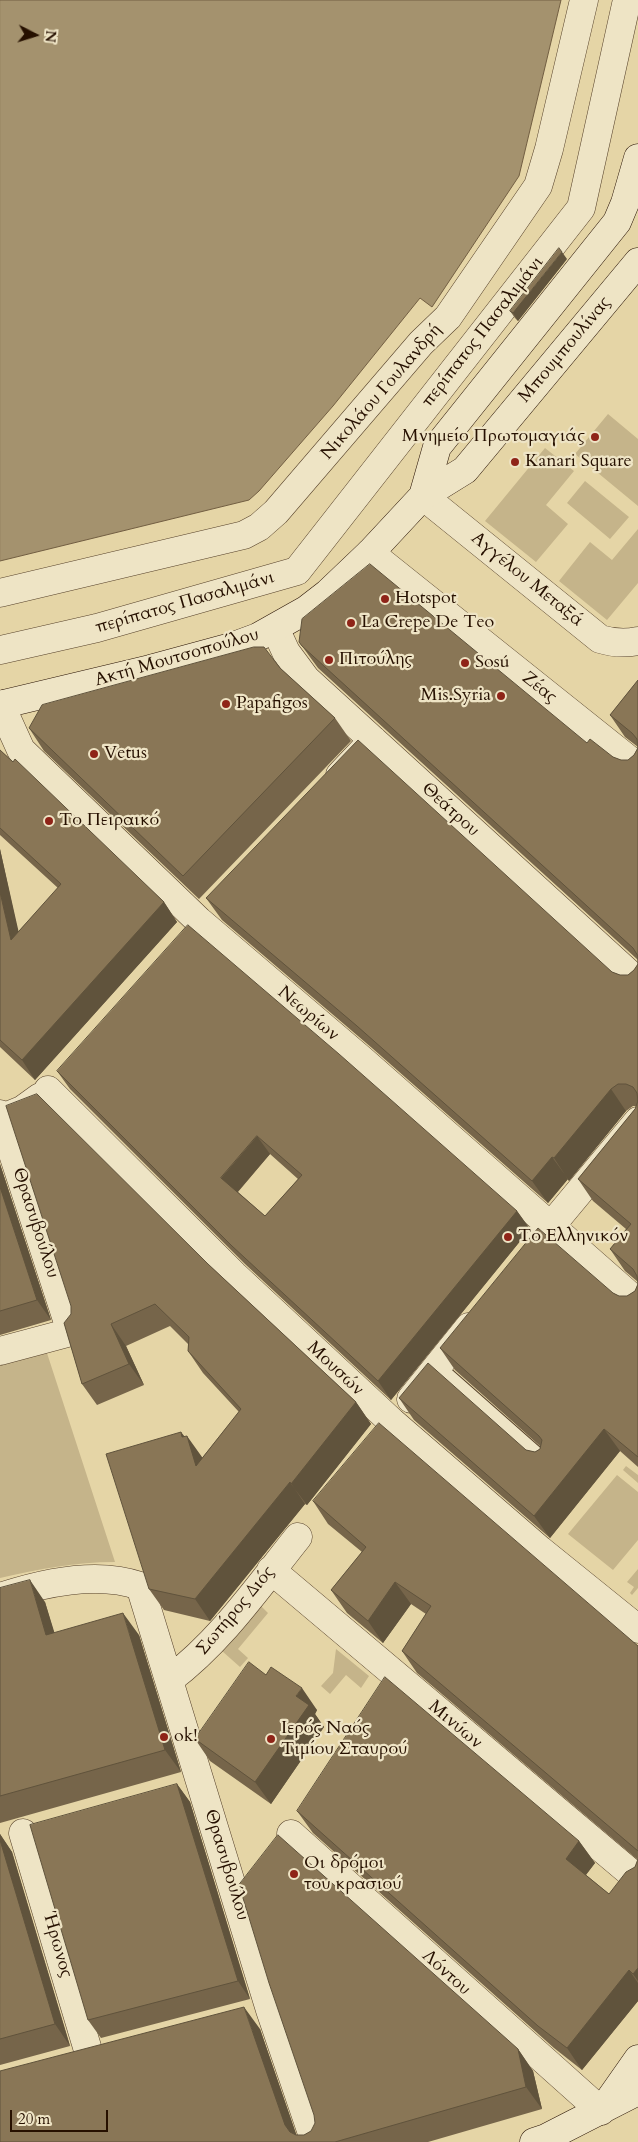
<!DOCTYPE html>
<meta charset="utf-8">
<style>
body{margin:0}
#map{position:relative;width:638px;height:2142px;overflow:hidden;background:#e5d5a6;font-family:Cardo,serif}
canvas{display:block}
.north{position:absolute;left:10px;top:10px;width:50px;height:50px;-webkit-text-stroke:4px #eee4c5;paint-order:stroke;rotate:95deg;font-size:14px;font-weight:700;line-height:20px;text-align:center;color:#261000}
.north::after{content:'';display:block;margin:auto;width:18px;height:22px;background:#261000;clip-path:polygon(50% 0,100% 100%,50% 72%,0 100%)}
.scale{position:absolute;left:10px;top:2110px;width:98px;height:22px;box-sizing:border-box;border:2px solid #261000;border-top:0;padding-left:6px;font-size:15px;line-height:18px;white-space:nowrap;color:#261000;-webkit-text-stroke:4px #eee4c5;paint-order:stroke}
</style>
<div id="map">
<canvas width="638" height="2142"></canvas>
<div class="north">N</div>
<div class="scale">20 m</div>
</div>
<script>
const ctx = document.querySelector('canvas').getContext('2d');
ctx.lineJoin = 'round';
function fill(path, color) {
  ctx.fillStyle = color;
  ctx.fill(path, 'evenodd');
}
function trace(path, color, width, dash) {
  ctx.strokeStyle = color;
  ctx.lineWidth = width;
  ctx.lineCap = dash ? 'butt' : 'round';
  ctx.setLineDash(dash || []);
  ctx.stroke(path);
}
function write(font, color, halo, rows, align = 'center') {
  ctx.font = font + ' Cardo,serif';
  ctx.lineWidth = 4.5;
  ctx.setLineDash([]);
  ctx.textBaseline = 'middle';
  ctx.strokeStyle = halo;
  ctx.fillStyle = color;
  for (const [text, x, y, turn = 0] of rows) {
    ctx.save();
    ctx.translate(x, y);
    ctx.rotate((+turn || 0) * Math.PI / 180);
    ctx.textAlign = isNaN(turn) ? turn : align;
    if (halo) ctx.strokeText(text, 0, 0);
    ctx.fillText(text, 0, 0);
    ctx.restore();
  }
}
const green = new Path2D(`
 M608,414L638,439V506L575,454Z
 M545,448L574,471L546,505L568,524L536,562L485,521Z
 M585,481L629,517L610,539L567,503Z
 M638,529V583L607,620L559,581L590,542L612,560Z
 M45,1347L115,1562C75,1562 39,1569 0,1578V1361Z
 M626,1466L638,1475V1483L623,1470Z
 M617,1475L638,1492V1540L613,1570L568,1534Z
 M638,1569V1588L632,1595L630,1593L634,1587L627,1582Z
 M259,1604L268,1613L238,1649L248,1658L240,1667L222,1651Z
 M336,1649L369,1676L361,1688L346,1675L330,1694L321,1686L333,1673Z`);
const water = new Path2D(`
 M0,0H561L519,176L432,307L420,298L333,406L259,491L249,500L0,561Z`);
const lane = new Path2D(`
 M437,1367L547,1464`);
const street = new Path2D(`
 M423,496L600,639C613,643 624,644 638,641
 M370,553L638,767
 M0,593L244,535L259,527L276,512L421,343L448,317L538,186L549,149L584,0
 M275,628L286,652L306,679L638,982
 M0,650L97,628L297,571L581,208L627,0
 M4,704L7,719L21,750L199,921L362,1060L638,1303
 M340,775L373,740
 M48,1090L234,1275L392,1422L540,1550L638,1629
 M0,1114L71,1332L0,1351
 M0,1119L22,1110L40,1097
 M540,1239L638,1121
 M411,1399L469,1327
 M271,1570L638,1879
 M0,1597C42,1583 98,1571 140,1586L270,2010L315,2142
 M169,1680C221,1641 258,1587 298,1537
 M23,1833L90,2057
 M291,1834L601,2111`);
const secondary = new Path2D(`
 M423,496L437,447L617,222L625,203L638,158
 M0,705L150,669L231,647L258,637L306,610L328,593L370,553L423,496L465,470L638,262
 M605,2106L638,2059
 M534,2142L546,2138L638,2091`);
const wall = new Path2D(`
 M567,259L518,321L515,318L510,311Z
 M299,642L587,743L613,757L621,760H628L634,755L638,747L625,737L610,715L638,680V1467L620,1451L550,1538L414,1420L399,1398L526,1450L535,1452L540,1449V1446L455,1370L440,1348L613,1293L619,1296H627L635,1291L638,1284V1282L625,1271L610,1249L626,1229L593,1201L578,1179L635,1109L636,1106H633L626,1111L569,1181L568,1179L548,1203L372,1048L222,920L206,898L612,972L620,975H628L634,970L638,964V960L318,668Z
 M280,668L335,718L351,741L199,899L44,751L29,728Z
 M0,750L164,902L177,922L35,1080L0,1047V849L18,932L58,888L0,835Z
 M57,1071L517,1211L530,1229L391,1400L245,1264L70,1089ZM270,1154L298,1179L265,1216L238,1192Z
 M0,1164L51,1320L0,1335Z
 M208,1264L356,1402L371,1424L307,1505L305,1504L210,1621L164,1610L149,1589L181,1432L202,1458L239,1412L203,1373L188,1351V1344L170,1326L126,1346L144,1385L97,1405L82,1384L64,1323Z
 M313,1501L638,1646V2001L582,2070L554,2048L313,1833L297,1811L579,1841L595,1863L586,1875L609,1894L635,1867L638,1860L417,1673L402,1651L426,1614L411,1604L383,1643L347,1613L331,1590L362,1552L328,1524Z
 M0,1588L45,1602L54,1633L139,1635L181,1772L0,1823Z
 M266,1675L317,1710L315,1714L324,1727L271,1804L210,1761L195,1739Z
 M177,1784L190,1802L250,1999L101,2038L88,2020Z
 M0,1834L12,1852L70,2046L0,2065Z
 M260,2029L296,2135H304L518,2049L533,2071L542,2109L428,2142H0Z`);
const shadedWall = new Path2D(`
 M562,252L567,259L518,321L513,313Z
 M0,849L25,960L11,940L0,892Z
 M164,902L177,922L35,1080L22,1060Z
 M611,1089L626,1111L569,1181L554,1158Z
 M257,1136L270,1154L234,1196L221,1178Z
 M552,1157L568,1179L548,1203L532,1181Z
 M0,1164L51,1320L37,1300L0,1187Z
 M517,1211L530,1229L391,1400L378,1381Z
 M111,1324L126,1346L144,1385L129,1364Z
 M356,1402L371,1424L307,1505L291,1484Z
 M604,1429L620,1451L550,1538L534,1516Z
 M181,1432L189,1444L187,1436L202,1457L211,1488L196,1466L182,1437Z
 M290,1482L305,1504L210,1621L195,1599Z
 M30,1580L45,1602L62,1657L46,1635Z
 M395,1582L411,1604L383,1643L368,1621Z
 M123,1613L139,1635L181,1772L165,1750Z
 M302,1688L317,1710L315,1714L324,1727L271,1804L255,1782L296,1696Z
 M177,1784L190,1802L250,1999L238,1981Z
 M0,1834L12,1852L70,2046L55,2024L0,1840Z
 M579,1841L595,1863L581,1881L566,1859Z
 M638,1968V1981L633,1974Z
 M629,1970L638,1983V2001L582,2070L567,2048Z
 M244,2007L260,2029L299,2142H297L285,2125Z
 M518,2049L533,2071L542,2109L526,2087Z`);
const building = new Path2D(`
 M559,248L562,252L513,313L510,311Z
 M370,564L587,743L590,739L613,757L621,760H628L634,755L638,748L637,739L632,733L610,715L638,680V1101L637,1093L633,1087L626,1084H618L611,1089L554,1158L552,1157L532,1181L357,1026L206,898L358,740L612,972L620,975H628L634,970L638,964V956L633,948L302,646L299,642L302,619Z
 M254,647H264L280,668L335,718L183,876L29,728L42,705Z
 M0,750L13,762L15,759L164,902L22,1060L0,1040V892L11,940L61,884L0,828Z
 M188,925L339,1054L517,1211L378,1381L232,1246L57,1071ZM257,1136L302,1175L265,1216L221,1178Z
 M37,1094L208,1264L356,1402L291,1484L290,1482L195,1599L149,1589L106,1454L181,1432L182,1437L187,1436L196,1466L241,1409L188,1351L189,1337L155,1304L111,1324L129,1364L82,1384L64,1323L71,1314V1306L6,1106Z
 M638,1101V1457L604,1429L534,1516L399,1398L428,1363L526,1450L535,1452L540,1449L542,1440L539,1436L440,1348L538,1228L613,1293L619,1296H627L635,1291L638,1284L637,1276L633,1269L610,1249L631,1224L578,1179L635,1109Z
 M0,1187L37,1300L0,1311Z
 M379,1423L638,1646V1851L402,1651L431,1606L395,1582L368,1621L331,1590L366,1547L313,1501Z
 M30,1580L46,1635L123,1613L165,1750L0,1796V1588Z
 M249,1662L266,1675L271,1667L302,1688L296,1696L309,1705L255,1782L195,1739Z
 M385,1677L579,1841L566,1859L609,1894L626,1872L635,1867L638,1859V1968L633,1974L629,1970L567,2048L538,2026L297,1811Z
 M177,1784L238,1981L88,2020L30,1825Z
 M278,1835L518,2049L526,2087L335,2142H0V2071L244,2007L285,2125L290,2132L296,2135H304L311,2131L315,2123L314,2115L269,1983L239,1885Z
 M0,1840L55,2024L0,2039Z`);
const markers = [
 [595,437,5,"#8f2418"],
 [515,462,5,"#8f2418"],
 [385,599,5,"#8f2418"],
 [351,623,5,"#8f2418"],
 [329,660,5,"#8f2418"],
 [465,663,5,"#8f2418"],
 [501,696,5,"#8f2418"],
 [226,704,5,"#8f2418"],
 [94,754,5,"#8f2418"],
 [49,821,5,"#8f2418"],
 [508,1237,5,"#8f2418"],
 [164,1737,5,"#8f2418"],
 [271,1739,5,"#8f2418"],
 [294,1874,5,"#8f2418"]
];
const streetNames = [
 ["περίπατος Πασαλιμάνι",483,332,-52],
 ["Μπουμπουλίνας",565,350,-50],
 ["Νικολάου Γουλανδρή",382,392,-49],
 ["Αγγέλου Μεταξά",527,580,39],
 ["περίπατος Πασαλιμάνι",185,603,-16],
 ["Ακτή Μουτσοπούλου",177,658,-16],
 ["Ζέας",539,688,38],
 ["Θεάτρου",450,810,42],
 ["Νεωρίων",308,1014,40],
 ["Θρασυβούλου",35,1223,72],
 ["Μουσών",335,1369,43],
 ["Σωτήρος Διός",236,1611,-50],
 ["Μινύων",455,1725,40],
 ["Θρασυβούλου",226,1865,73],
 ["Ήρωνος",57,1945,74],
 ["Λόντου",446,1973,42]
];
const poiNames = [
 ["Μνημείο Πρωτομαγιάς",585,437,"right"],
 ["Kanari Square",525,462],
 ["Hotspot",395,599],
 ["La Crepe De Teo",361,623],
 ["Πιτούλης",339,660],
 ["Sosú",475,663],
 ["Mis.Syria",491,696,"right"],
 ["Papafigos",236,704],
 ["Vetus",104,754],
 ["Το Πειραικό",59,821],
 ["Το Ελληνικόν",518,1237],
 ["Ιερός Ναός",281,1729],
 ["Τιμίου Σταυρού",281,1750],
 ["ok!",174,1737],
 ["Οι δρόμοι",304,1864],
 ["του κρασιού",304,1885]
];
fill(green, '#c5b48a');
fill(water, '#a4926e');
trace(water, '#725e42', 1);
trace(lane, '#56412a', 17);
trace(street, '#56412a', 29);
trace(secondary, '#261000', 29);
trace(lane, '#eee4c5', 15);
trace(street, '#eee4c5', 28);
trace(secondary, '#eee4c5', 28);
fill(wall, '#76654a');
fill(shadedWall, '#60533c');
fill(building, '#897656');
trace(building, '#60533c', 1);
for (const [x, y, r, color] of markers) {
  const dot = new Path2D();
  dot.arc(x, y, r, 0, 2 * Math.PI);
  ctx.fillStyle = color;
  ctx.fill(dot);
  trace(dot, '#eee4c5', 2);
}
write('18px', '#261000', '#eee4c5', streetNames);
write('18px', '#261000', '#eee4c5', poiNames, 'left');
</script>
